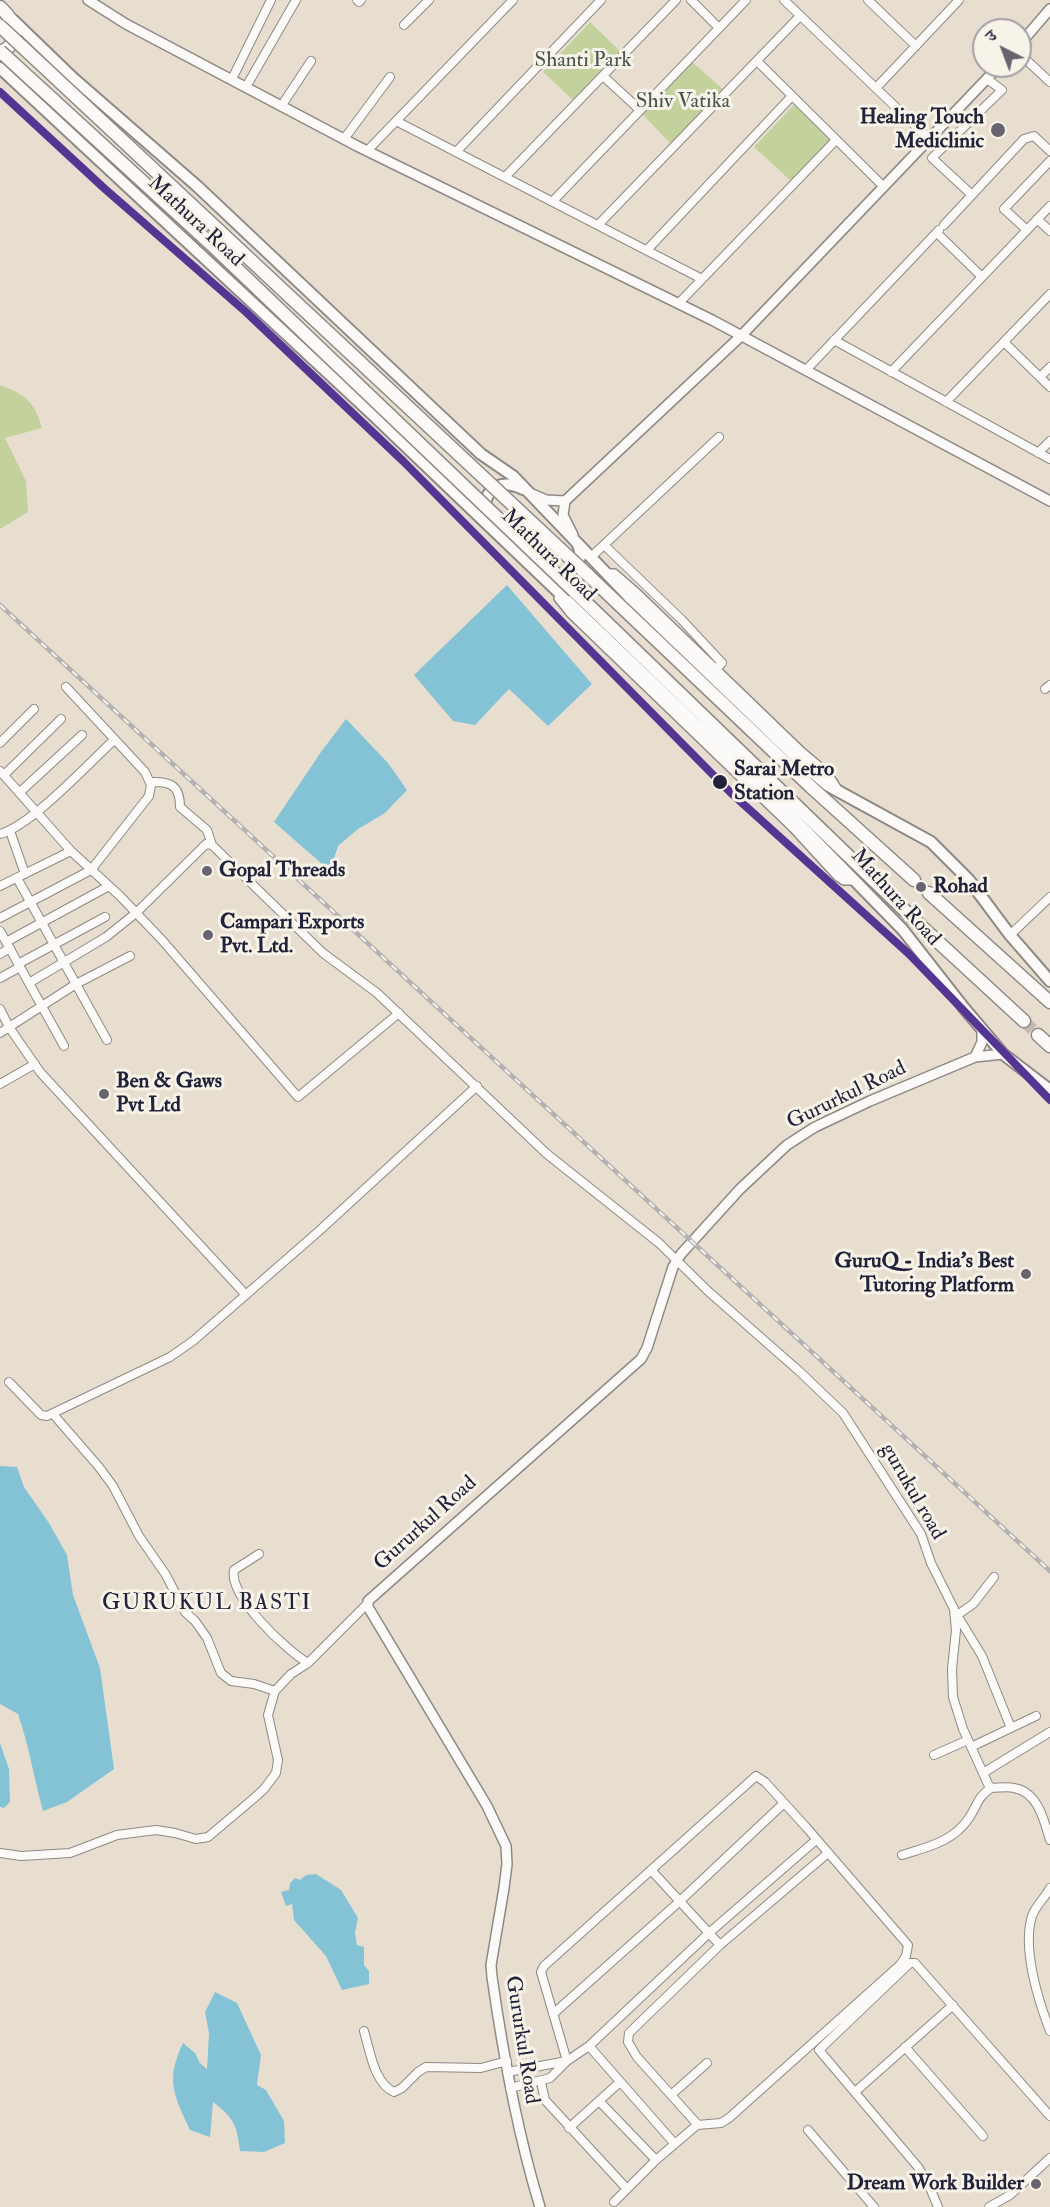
<!DOCTYPE html>
<meta charset="utf-8">
<style>
body{margin:0}
#map{position:relative;width:1050px;height:2207px;overflow:hidden;background:#e8ded0;font-family:"IM FELL Double Pica","Noto Serif Devanagari",serif}
canvas{display:block}
.north{position:absolute;left:972px;top:18px;width:60px;height:60px;box-sizing:border-box;background:#f7f3e8;border:2px solid #a29fa3;border-radius:50%;rotate:318deg;font-size:16px;font-weight:700;line-height:24px;text-align:center;color:#22223b}
.north::after{content:'';display:block;margin:auto;width:21px;height:27px;background:#67646f;clip-path:polygon(50% 0,100% 100%,50% 72%,0 100%)}
</style>
<div id="map">
<canvas width="1050" height="2207"></canvas>
<div class="north">उ</div>
</div>
<script>
const ctx = document.querySelector('canvas').getContext('2d');
ctx.lineJoin = 'round';
function fill(path, color) {
  ctx.fillStyle = color;
  ctx.fill(path, 'evenodd');
}
function trace(path, color, width, dash) {
  ctx.strokeStyle = color;
  ctx.lineWidth = width;
  ctx.lineCap = dash ? 'butt' : 'round';
  ctx.setLineDash(dash || []);
  ctx.stroke(path);
}
function write(font, color, halo, rows, align = 'center') {
  ctx.font = font + ' "IM FELL Double Pica",serif';
  ctx.lineWidth = 6;
  ctx.setLineDash([]);
  ctx.textBaseline = 'middle';
  ctx.strokeStyle = halo;
  ctx.fillStyle = color;
  for (const [text, x, y, turn = 0] of rows) {
    ctx.save();
    ctx.translate(x, y);
    ctx.rotate((+turn || 0) * Math.PI / 180);
    ctx.textAlign = isNaN(turn) ? turn : align;
    if (halo) ctx.strokeText(text, 0, 0);
    ctx.fillText(text, 0, 0);
    ctx.restore();
  }
}
const green = new Path2D(`
 M590,22L622,53L574,101L543,72Z
 M692,62L724,90L672,145L641,113Z
 M794,105L832,140L792,182L754,147Z
 M0,385C25,394 35,402 42,428L5,438L26,481L28,512L0,529Z`);
const water = new Path2D(`
 M507,585L592,684L548,726L509,689L475,725L453,721L414,675Z
 M346,719L388,763L407,790L385,813L358,829L338,846L330,871L274,822L321,752Z
 M0,1466L17,1467L24,1487L49,1523L67,1555L73,1595L100,1668L114,1769L67,1802L43,1811C34,1778 29,1746 18,1714L0,1704Z
 M0,1743L9,1769L10,1802L4,1808L0,1807Z
 M316,1874L341,1890L358,1918L355,1933L357,1945L364,1947V1965L369,1971V1984L342,1990L326,1956L294,1920L292,1904L286,1906L281,1892L289,1890L290,1883L295,1878L300,1880L306,1875Z
 M215,1992L237,2003L261,2055L257,2085L266,2090L284,2121L285,2143L264,2152L240,2151C237,2125 234,2118 213,2102L210,2137L190,2130C174,2095 165,2081 183,2043L195,2053L200,2063L207,2069L209,2033L205,2012Z`);
const trunkTunnel = new Path2D(`
 M1024,1021L1038,1035`);
const minor = new Path2D(`
 M357,0L359,2L361,0
 M691,0L719,28
 M784,0L930,140
 M868,0L916,46
 M404,25L429,0
 M1020,54L1050,82
 M757,61L884,187
 M603,76L640,110
 M232,79L271,0
 M246,87L296,0
 M876,88L959,0
 M282,105L311,61
 M396,121L702,279
 M344,139L390,77
 M367,151L513,0
 M456,152L601,0
 M505,177L676,0
 M972,195L932,158L1002,90L987,79
 M553,201L746,0
 M1037,219L1050,231
 M598,225L800,16
 M944,225L1024,139L1034,136L1050,151
 M1027,230L1004,209L1050,161
 M937,233L982,277
 M647,250L792,96
 M679,303L836,140
 M834,340L1050,459
 M1004,342L1050,387
 M806,370L939,230
 M891,372L1050,206
 M1040,377L1050,367
 M946,402L1050,294
 M1038,453L1050,441
 M604,545L682,620L722,663L715,670
 M592,556L719,437
 M1045,689L1050,685
 M0,743L34,709
 M0,771L71,851
 M4,775L61,719
 M150,782C170,781 180,785 180,807L207,830L212,845
 M20,792L82,735
 M10,831L25,874
 M0,834C31,826 89,763 114,740
 M17,878L107,1040
 M0,886L71,851L120,896L162,940L298,1097L399,1013
 M0,918L91,870L149,796L151,785L145,772L66,687
 M0,931L64,1046
 M1010,935L1050,897
 M6,942L109,886
 M0,954L10,948
 M18,964L105,917
 M0,978L20,967
 M29,983L106,937L136,913L206,844L212,845L323,953L377,993L547,1154L659,1243L709,1292L799,1371L843,1413L921,1534L931,1563L954,1609L956,1630L952,1669L953,1697L963,1729L988,1784L991,1788C999,1788 1007,1786 1014,1788C1038,1792 1044,1820 1050,1840
 M0,1009L9,1027L40,1072L246,1295
 M0,1033L76,984L130,956
 M0,1084L35,1064
 M9,1382L41,1415L47,1416L170,1357L193,1341L319,1231L477,1086
 M53,1414L99,1467L113,1486L139,1536L166,1575L185,1612L195,1621L207,1638L221,1673L231,1681L254,1684L275,1691
 M259,1554L234,1570C228,1596 287,1651 308,1663
 M957,1615L982,1656L1011,1728
 M956,1616L973,1604L994,1577
 M971,1747L1036,1716
 M934,1755L968,1740
 M983,1773L1050,1732
 M0,1853L21,1856L70,1853L117,1835L156,1830L175,1833L196,1839L208,1837L253,1799L264,1789L276,1773L278,1760L268,1715L275,1691L291,1674L308,1663L367,1604
 M902,1855C927,1847 953,1842 969,1818C977,1806 978,1796 991,1788
 M651,1870L720,1945
 M1050,1888C1045,1898 1036,1905 1032,1916C1022,1948 1038,2000 1050,2031
 M553,2014L680,1901L784,1803
 M364,2031C370,2051 374,2083 394,2092L402,2088L418,2072L426,2067L481,2068L507,2061
 M589,2046L674,2143
 M905,2047L983,2136
 M567,2061L541,1972L544,1966L756,1776L765,1782L806,1827L908,1945L906,1956L900,1965L729,2118L721,2123L697,2125L656,2160L614,2202
 M508,2072L567,2061
 M541,2082L545,2100L627,2189
 M510,2088L550,2078L567,2061L589,2046L709,1933L816,1840
 M855,2092L953,2005
 M671,2095L707,2063
 M599,2101L656,2160
 M698,2125L637,2057L628,2042L629,2033L720,1945L828,1853
 M569,2128L620,2082
 M808,2130L874,2207
 M938,2207L928,2183L918,2167L819,2050L910,1963H915L1050,2116
 M989,2207L1010,2195L1050,2158`);
const tertiary = new Path2D(`
 M88,0L126,24L357,146L712,320L1050,501
 M1020,44L1050,9
 M532,494L546,500L565,501L741,336L999,66
 M565,501L563,515L573,535
 M608,574H614L637,594L801,752L827,774L838,791
 M559,598L571,613L793,827L838,876L844,880H854
 M975,1057L982,1042V1030
 M540,2207C517,2132 503,2054 492,1977L491,1965L504,1888L507,1864L506,1846L487,1806L368,1607V1601L641,1359L647,1348L673,1267L681,1254L740,1189L787,1145L815,1127L870,1101L975,1057L1003,1054`);
const secondary = new Path2D(`
 M13,20L73,78L197,186L481,454L513,476L631,599L809,770L827,785L931,842L969,880L1010,935L1050,981
 M0,68L370,412L781,805L903,930L964,1008L1003,1054L1050,1090
 M483,510C487,486 502,479 523,489
 M554,581C570,576 586,561 578,545`);
const primary = new Path2D(`
 M0,7C16,22 24,40 0,53`);
const trunk = new Path2D(`
 M589,576L811,787L914,880
 M574,591L922,927L1024,1021
 M929,893L1050,1002
 M1038,1035L1050,1046`);
const rail = new Path2D(`
 M0,605L1050,1571`);
const trunkBridge = new Path2D(`
 M0,26L589,576
 M0,51L214,247L574,591`);
const metro1 = new Path2D(`
 M0,92L105,189L246,312L403,461L730,792L909,954L1050,1100`);
const markers = [
 [998,130,8,"#67646f"],
 [720,782,8,"#22223b"],
 [207,871,6,"#67646f"],
 [921,887,6,"#67646f"],
 [208,935,6,"#67646f"],
 [104,1094,6,"#67646f"],
 [1026,1274,6,"#67646f"],
 [1036,2184,6,"#67646f"]
];
const parkNames = [
 ["Shanti Park",583,61],
 ["Shiv Vatika",683,102]
];
const poiNames = [
 ["Healing Touch",984,118,"right"],
 ["Mediclinic",984,142,"right"],
 ["Gopal Threads",219,871],
 ["Rohad",933,887],
 ["Campari Exports",220,923],
 ["Pvt. Ltd.",220,947],
 ["Ben & Gaws",116,1082],
 ["Pvt Ltd",116,1106],
 ["GuruQ - India's Best",1014,1262,"right"],
 ["Tutoring Platform",1014,1286,"right"],
 ["Dream Work Builder",1024,2184,"right"]
];
const streetNames = [
 ["Mathura Road",195,222,43],
 ["Mathura Road",548,556,44],
 ["Mathura Road",895,898,48],
 ["Gururkul Road",847,1096,-26],
 ["gurukul road",912,1492,60],
 ["Gururkul Road",426,1524,-42],
 ["Gururkul Road",521,2040,81]
];
const stopNames = [
 ["Sarai Metro",734,770],
 ["Station",734,794]
];
const neighbourhoodNames = [
 ["GURUKUL BASTI",207,1604]
];
fill(green, '#c3d29c');
fill(water, '#84c3d6');
trace(trunkTunnel, '#c0b8b2', 12, [12, 6]);
trace(minor, '#8e8986', 10);
trace(tertiary, '#8e8986', 12);
trace(secondary, '#8e8986', 14);
trace(primary, '#8e8986', 15);
trace(trunk, '#8e8986', 15);
trace(minor, '#fcfaf8', 8);
trace(tertiary, '#fcfaf8', 9);
trace(secondary, '#fcfaf8', 10);
trace(primary, '#fcfaf8', 12);
trace(trunk, '#fcfaf8', 12);
trace(rail, '#b3b2b3', 4.5);
trace(rail, '#f7f3e8', 2, [7]);
trace(trunkBridge, '#8e8986', 15, []);
trace(trunkBridge, '#fcfaf8', 12);
trace(metro1, '#553592', 8);
for (const [x, y, r, color] of markers) {
  const dot = new Path2D();
  dot.arc(x, y, r, 0, 2 * Math.PI);
  ctx.fillStyle = color;
  ctx.fill(dot);
  trace(dot, '#f7f3e8', 2);
}
write('21px', '#49544c', '#f7f3e8', parkNames);
write('bold 21px', '#22223b', '#f7f3e8', poiNames, 'left');
write('21px', '#22223b', '#f7f3e8', streetNames);
write('bold 21px', '#22223b', '#f7f3e8', stopNames, 'left');
ctx.letterSpacing = '1.5px';
write('22px', '#22223b', '#f7f3e8', neighbourhoodNames);
ctx.letterSpacing = '0px';
</script>
